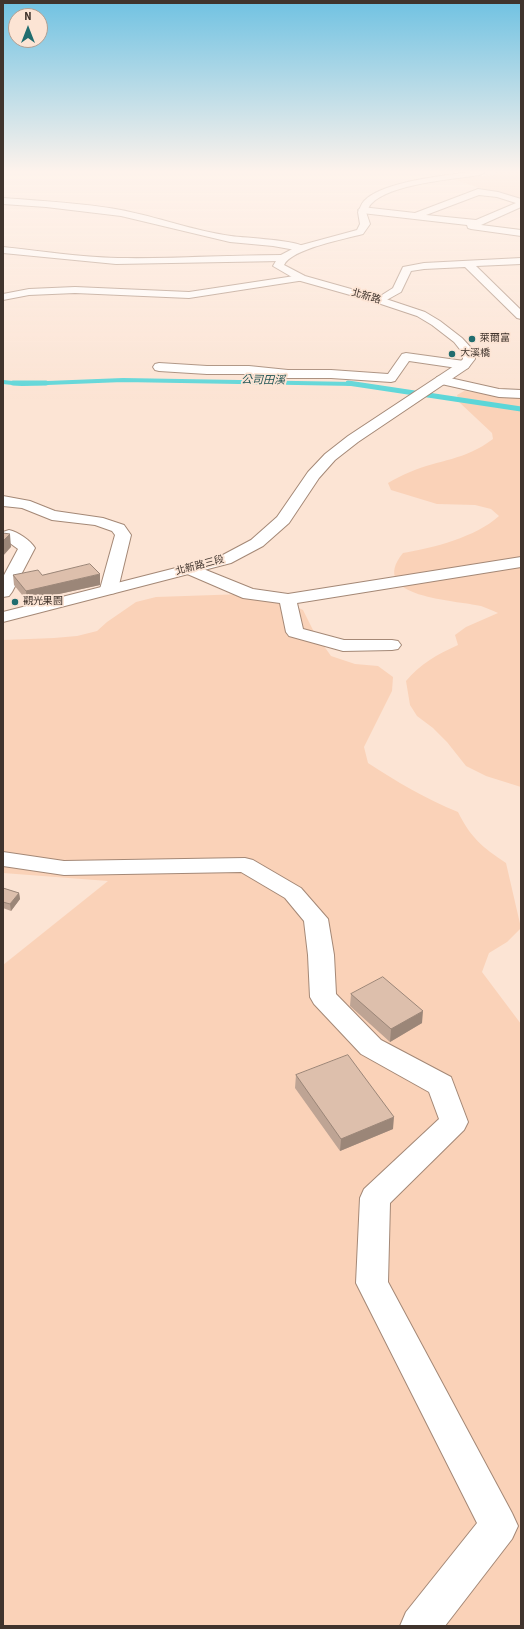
<!DOCTYPE html>
<meta charset="utf-8">
<style>
body{margin:0}
#map{position:relative;width:524px;height:1629px;overflow:hidden;background:#fce4d4;font-family:"Source Sans 3",sans-serif}
canvas{display:block}
.frame{position:absolute;inset:0;border:4px solid #40342d;pointer-events:none}
.north{position:absolute;left:8px;top:8px;width:40px;height:40px;box-sizing:border-box;background:#fce4d4;border:1px solid #b19e91;border-radius:50%;rotate:0deg;font-size:11px;font-weight:700;line-height:16px;text-align:center;color:#40342d}
.north::after{content:'';display:block;margin:auto;width:14px;height:18px;background:#216d6f;clip-path:polygon(50% 0,100% 100%,50% 72%,0 100%)}
</style>
<div id="map">
<canvas width="524" height="1629"></canvas>
<div class="frame"></div>
<div class="north">N</div>
</div>
<script>
const ctx = document.querySelector('canvas').getContext('2d');
ctx.lineJoin = 'round';
function fill(path, color) {
  ctx.fillStyle = color;
  ctx.fill(path, 'evenodd');
}
function trace(path, color, width, dash) {
  ctx.strokeStyle = color;
  ctx.lineWidth = width;
  ctx.lineCap = dash ? 'butt' : 'round';
  ctx.setLineDash(dash || []);
  ctx.stroke(path);
}
function write(font, color, halo, rows, align = 'center') {
  ctx.font = font + ' "Source Sans 3","Noto Sans TC",sans-serif';
  ctx.lineWidth = 3.5;
  ctx.setLineDash([]);
  ctx.textBaseline = 'middle';
  ctx.strokeStyle = halo;
  ctx.fillStyle = color;
  for (const [text, x, y, turn = 0] of rows) {
    ctx.save();
    ctx.translate(x, y);
    ctx.rotate((+turn || 0) * Math.PI / 180);
    ctx.textAlign = isNaN(turn) ? turn : align;
    if (halo) ctx.strokeText(text, 0, 0);
    ctx.fillText(text, 0, 0);
    ctx.restore();
  }
}
const green = new Path2D(`
 M497,171H521V202L449,178L495,175Z
 M464,391L499,394L521,399V787L486,776L466,766L447,742L433,728L417,716L410,705L406,681C420,664 438,654 458,645L455,635L466,627L498,613C493,611 487,608 481,606C456,600 366,598 403,553C433,548 476,537 499,516L491,509L475,505L437,504L391,490L388,483C395,479 402,475 410,472C440,459 464,461 493,439L492,433L459,402L457,395Z
 M244,594L286,602L303,610L314,632L331,656L355,664L378,666L393,677L392,691L364,747L368,763C397,782 426,799 458,812C471,838 482,847 506,863L521,928L507,942L489,953L482,972L521,1024V1626H3V965L108,881L3,873V640L54,638L77,636L97,631L107,622L136,602L156,597Z`);
const streamFar1 = new Path2D(`
 M3,382L22,384L123,380L355,384`);
const stream = new Path2D(`
 M13,383H46
 M348,383L521,409`);
const minor = new Path2D(`
 M478,189L498,192L521,199V207L481,225L521,230V236L471,229L468,228L467,225L362,213L358,210L362,207L415,213ZM479,195L497,197L516,203L476,220L426,215Z
 M3,198C42,201 83,203 121,210C158,217 194,231 231,236C245,238 299,240 306,248L301,251L273,246L230,242L121,216L46,207L3,204Z
 M3,247C41,251 80,257 118,258C173,259 227,255 282,255L287,258L282,261L116,264L3,253Z
 M521,258V264L476,266L521,310V319L517,318L465,267L424,269L411,271L401,292L383,302H375L374,300L393,288L403,267L424,263Z
 M301,275L306,278L305,280L189,298L75,293L29,295L3,300V294L29,289L75,287L189,292Z
 M406,353L464,361L468,362L470,365L468,368L464,369L409,361L395,381L391,382L331,378H288L249,374H207L159,371L155,370L153,367L155,364L159,363L207,366H249L288,370H331L388,374L402,354Z
 M441,376L499,389L521,390V398L499,397L437,383L435,380L437,377Z
 M3,496L30,501L55,511L103,518L124,525L131,535L118,589L115,593L109,594L103,593L100,589L115,535L112,531L95,525L52,520L22,508L3,506Z
 M9,530C18,532 30,540 35,548L12,592L9,596L3,597V577L18,549L3,538V532Z
 M521,557V567L297,603L303,629L344,640H392L398,641L401,645L398,649L392,650L343,651L289,636L286,632L280,603L243,598L185,573L183,569L185,565L191,564L253,589L288,594Z
 M3,852L64,861L245,858L253,860L301,888L328,919L334,955L336,994L381,1040L451,1077L468,1122L464,1130L390,1203L388,1282L512,1513L518,1526L512,1539L445,1626H400L406,1612L477,1523L356,1283L360,1198L364,1189L439,1119L429,1092L361,1054L314,1004L310,997L308,955L304,921L285,898L241,872L64,875L3,866Z`);
const major = new Path2D(`
 M477,171H487L480,175C454,179 389,184 371,204C369,206 368,210 366,212L370,224L363,234C345,239 291,249 284,265L305,276L383,298L425,312L440,321L462,338L474,351L475,359L468,368L358,442L335,460L319,478L289,523L263,546L231,563L3,622V612L219,557L251,540L277,517L308,472L325,454L348,436L460,362L463,359L462,352L454,342L432,325L417,316L375,302L297,280L273,266L279,256L298,246L357,230L360,224L358,212C360,209 361,204 364,201C382,181 450,175 477,171Z`);
const wall = new Path2D(`
 M13,575H42L100,585L27,601L14,585Z
 M3,888L19,893L20,899L11,911L3,908Z
 M351,994L422,1023L390,1042L350,1006Z
 M296,1075L393,1129L340,1151L295,1088Z`);
const shadedWall = new Path2D(`
 M10,534L11,547L3,556V541Z
 M100,574V585L27,601L26,591Z
 M19,893L20,899L11,911L10,904Z
 M423,1011L422,1023L390,1042L391,1029Z
 M394,1117L393,1129L340,1151L341,1139Z`);
const building = new Path2D(`
 M3,533L10,534L3,541Z
 M90,564L100,574L26,591L13,575L38,570L42,575Z
 M3,888L19,893L10,904L3,902Z
 M383,977L423,1011L391,1029L351,994Z
 M348,1055L394,1117L341,1139L296,1075Z`);
const markers = [
 [472,339,4,"#216d6f"],
 [452,354,4,"#216d6f"],
 [15,602,4,"#216d6f"]
];
const farStreetnames = [
 ["北新路",366,297,16],
 ["北新路三段",200,566,-15]
];
const farPoinames = [
 ["萊爾富",480,339],
 ["大溪橋",460,354],
 ["觀光果園",23,602]
];
const farWaternames = [
 ["公司田溪",263,381,1]
];
fill(green, '#fad2b8');
trace(streamFar1, '#5cd6d8', 4);
trace(stream, '#5cd6d8', 5);
trace(minor, '#a48876', 2);
trace(major, '#a48876', 2);
fill(minor, '#fff');
fill(major, '#fff');
fill(wall, '#bea494');
fill(shadedWall, '#9b8678');
fill(building, '#ddbfac');
trace(building, '#9b8678', 1);
const sky = ctx.createLinearGradient(0, 0, 0, 399);
sky.addColorStop(0, '#70c2e2');
sky.addColorStop(0.43, '#fef3ec');
sky.addColorStop(1, '#fef3ec00');
ctx.fillStyle = sky;
ctx.fillRect(0, 0, 524, 399);
for (const [x, y, r, color] of markers) {
  const dot = new Path2D();
  dot.arc(x, y, r, 0, 2 * Math.PI);
  ctx.fillStyle = color;
  ctx.fill(dot);
  trace(dot, '#fce4d4', 1.5);
}
write('10px', '#40342d', '#fce4d4', farStreetnames);
write('10px', '#40342d', '#fce4d4', farPoinames, 'left');
write('italic 11px', '#1f5455', '#fce4d4', farWaternames);
</script>
